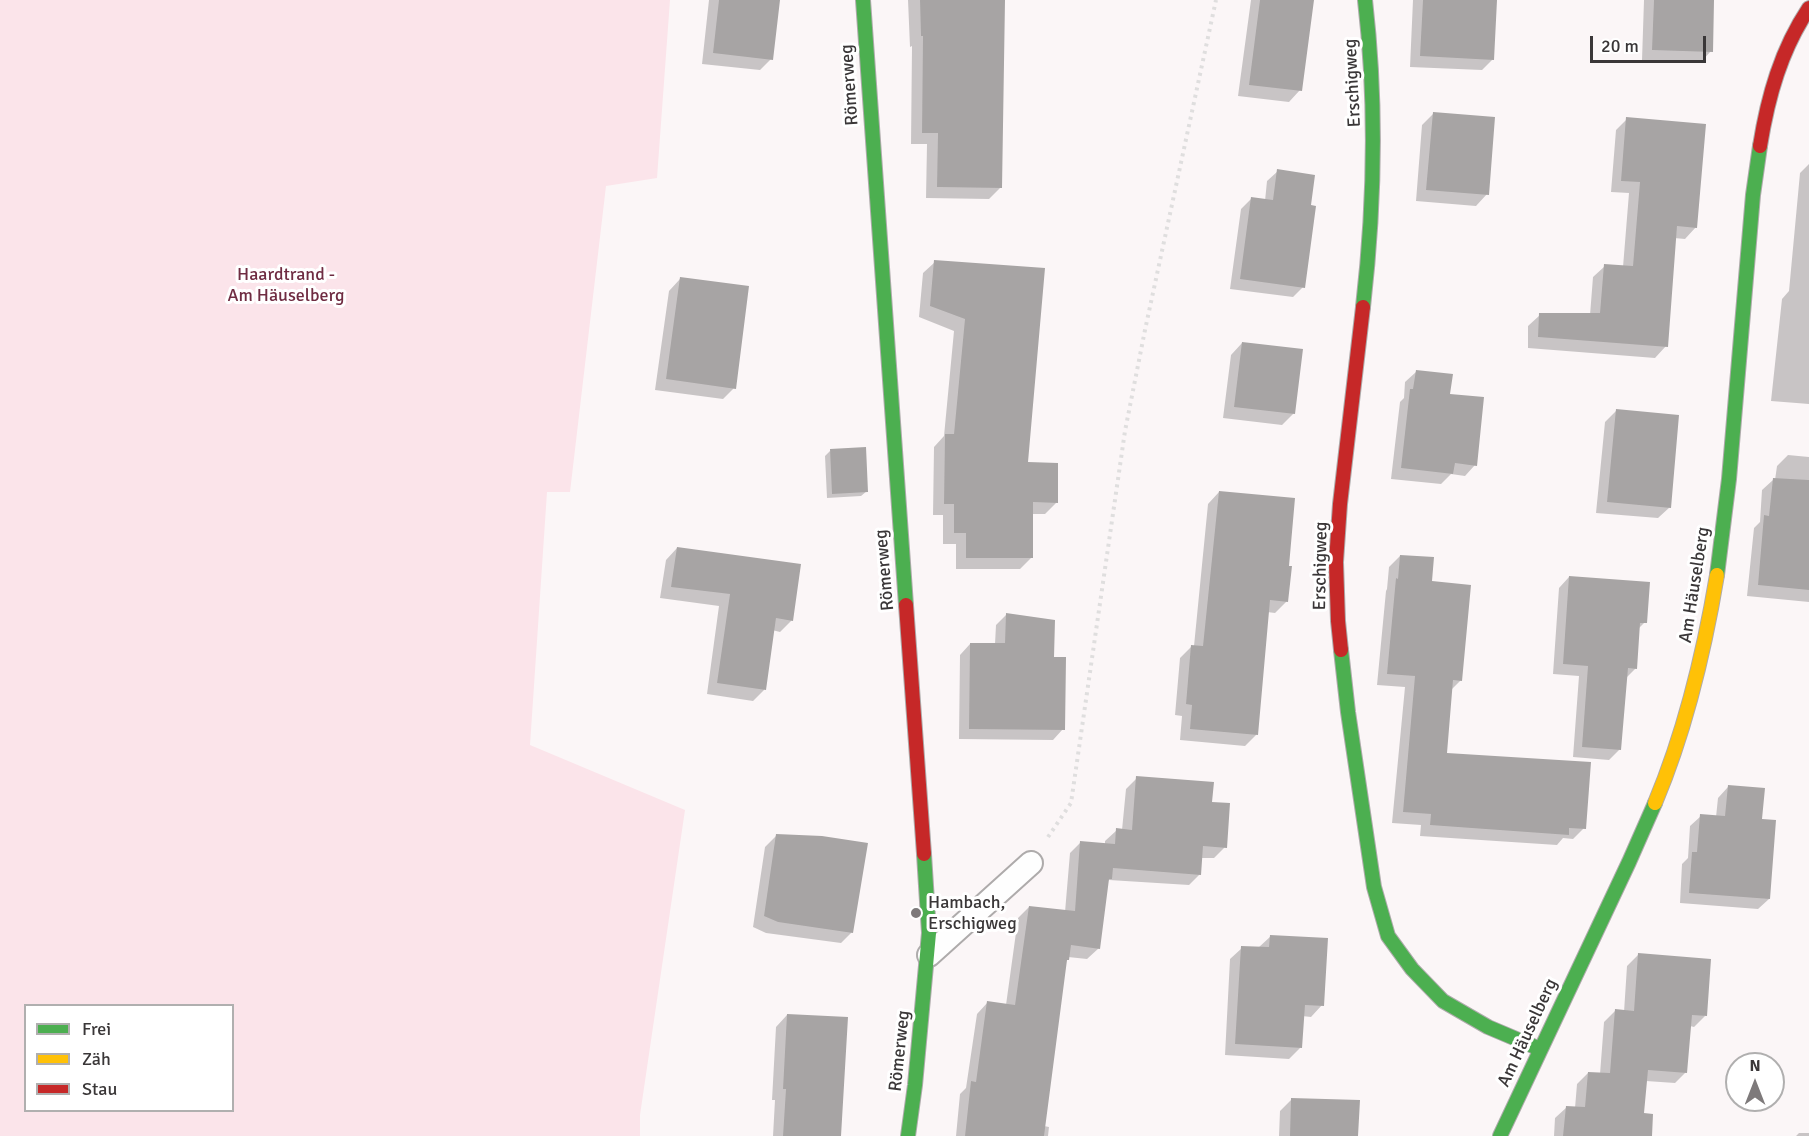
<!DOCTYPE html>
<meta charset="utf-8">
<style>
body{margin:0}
#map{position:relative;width:1809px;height:1136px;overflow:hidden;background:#fbf6f7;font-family:Signika,sans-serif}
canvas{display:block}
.legend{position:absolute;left:24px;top:1004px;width:210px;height:108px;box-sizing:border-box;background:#fff;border:2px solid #b0afaf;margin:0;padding:8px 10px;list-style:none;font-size:18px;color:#3a3738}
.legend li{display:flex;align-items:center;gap:12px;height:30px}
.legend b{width:30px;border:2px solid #b0afaf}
.north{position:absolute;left:1725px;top:1052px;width:60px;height:60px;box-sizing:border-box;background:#fff;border:2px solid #b0afaf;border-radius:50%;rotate:0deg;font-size:16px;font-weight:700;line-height:24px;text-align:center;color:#3a3738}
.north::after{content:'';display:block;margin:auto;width:21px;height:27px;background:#7e7a7b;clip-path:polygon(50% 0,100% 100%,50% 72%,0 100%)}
.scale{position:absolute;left:1590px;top:36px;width:116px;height:27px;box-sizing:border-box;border:3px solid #3a3738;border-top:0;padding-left:8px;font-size:18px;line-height:21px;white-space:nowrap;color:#3a3738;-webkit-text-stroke:4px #fff;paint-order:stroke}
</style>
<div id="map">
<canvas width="1809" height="1136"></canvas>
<ul class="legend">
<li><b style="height:8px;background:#4caf50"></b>Frei</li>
<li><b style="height:8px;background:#ffc107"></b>Zäh</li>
<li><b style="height:8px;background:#c62828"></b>Stau</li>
</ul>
<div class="north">N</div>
<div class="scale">20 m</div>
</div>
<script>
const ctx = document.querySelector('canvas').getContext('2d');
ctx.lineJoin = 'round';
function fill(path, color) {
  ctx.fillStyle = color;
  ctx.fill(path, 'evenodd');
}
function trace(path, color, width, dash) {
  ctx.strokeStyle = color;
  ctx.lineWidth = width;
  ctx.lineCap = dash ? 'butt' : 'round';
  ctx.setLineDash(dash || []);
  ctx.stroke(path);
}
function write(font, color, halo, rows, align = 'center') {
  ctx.font = font + ' Signika,sans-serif';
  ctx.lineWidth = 6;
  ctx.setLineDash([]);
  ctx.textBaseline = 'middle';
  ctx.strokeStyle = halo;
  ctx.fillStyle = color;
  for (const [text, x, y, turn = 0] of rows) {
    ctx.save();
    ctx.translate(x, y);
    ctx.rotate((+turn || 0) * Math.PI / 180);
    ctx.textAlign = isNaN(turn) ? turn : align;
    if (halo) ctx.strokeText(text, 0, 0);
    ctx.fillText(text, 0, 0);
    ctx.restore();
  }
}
const green = new Path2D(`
 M0,0H670L657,178L606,186L570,492H547L530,745L685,810L640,1115V1136H0ZM26,1006H232V1110H26Z`);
const shadow = new Path2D(`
 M709,0H778L771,59L760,70L702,64Z
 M908,0H1004L1001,187L989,199L926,198L927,144H911L912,46L910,47Z
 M1251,0H1312L1300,90L1289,102L1238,96Z
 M1413,0H1496L1493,59L1482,70L1410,67Z
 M1644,0H1712L1711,51L1701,62L1642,60Z
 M1433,114L1487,194L1476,206L1416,201L1422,125Z
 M1627,119L1696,227L1685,239L1674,238L1666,346L1655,358L1528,348V326L1540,315H1590L1593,277L1605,266L1623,267L1629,193L1611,192L1616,130Z
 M1809,164V404L1771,401L1782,299L1789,291L1800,173Z
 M1278,171L1303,287L1293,297L1230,289L1241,209L1251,199L1265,201L1267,181Z
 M935,262L1043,270L1026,464L1056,503L1045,514H1032L1031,558L1020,569H956V544H943V515H933L934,447L944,436L954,331L919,317L923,273Z
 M680,279L734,388L723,399L655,390L669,291Z
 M1242,343L1294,413L1282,425L1223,418L1231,355Z
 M1416,372L1449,395L1475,465L1465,476L1451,474L1441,484L1391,479L1400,402L1404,398L1405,382Z
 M1616,411L1670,507L1658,518L1596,513L1605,422Z
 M830,451L867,491L861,496L827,498L825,456Z
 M1788,455L1809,457V602L1747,596L1754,528L1760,522L1762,490L1773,480H1775L1777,466Z
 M1219,492L1287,601L1275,613L1267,612L1256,735L1245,746L1180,740L1182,716L1175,715L1180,658L1192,646H1194L1208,504Z
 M677,548L792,620L780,632L772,630L764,690L753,701L707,694L719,606L660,598L666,560Z
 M1400,556L1430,583L1461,680L1451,690L1445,754L1584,828L1573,839L1563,838L1557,845L1420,836L1421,825L1392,823L1405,687L1377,685L1386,591L1387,589L1389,567Z
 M1569,577L1645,622L1638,629L1636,668L1625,679L1620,749L1609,760L1573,757L1579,676L1553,674L1559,588Z
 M1006,615L1053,658L1063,729L1053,740L959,739L960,655L970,644H995L996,625Z
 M1137,778L1211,803L1225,847L1214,858H1201L1200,874L1189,885L1109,880L1107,882L1099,948L1087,959L1068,957L1066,962L1044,1126L1049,1127L1048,1136H956L960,1094L966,1088L977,1014L988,1002L1006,1005L1018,918L1029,907L1065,912L1070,853L1081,842L1105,845V841L1117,830H1122L1126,789Z
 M1728,787L1761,820L1769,899L1758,909L1680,903L1682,864L1688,858L1690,826L1701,816L1716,817L1718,798Z
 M777,835L852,932L841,943L766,933L753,927L765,847Z
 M1271,936L1322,1005L1311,1017L1302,1016L1300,1048L1289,1059L1225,1055L1230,959L1242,948H1258Z
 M1638,955L1705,1016L1694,1027L1690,1026L1686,1072L1675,1083L1646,1081L1640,1136H1554L1555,1118L1567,1107L1575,1108L1577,1084L1588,1073L1600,1074L1604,1022L1615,1011L1624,1012L1627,966Z
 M787,1015L839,1136H773L775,1100H772L776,1027Z
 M1292,1099L1357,1136H1279L1280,1111Z
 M1799,1133H1809V1136H1796Z`);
const building = new Path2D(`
 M719,0H780L773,60L713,53Z
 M920,0H1005L1002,188L937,187L938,133H922L923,36H921Z
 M1260,0H1314L1302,91L1249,85Z
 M1423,0H1497L1494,60L1420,56Z
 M1654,0H1714L1713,52L1652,50Z
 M1433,112L1495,117L1489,195L1426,190Z
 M1626,117L1706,124L1697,228L1677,226L1668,347L1538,337L1539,313H1600L1604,264L1633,266L1640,182L1621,181Z
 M1277,169L1315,175L1311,205L1316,206L1305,288L1240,279L1251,197L1273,200Z
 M934,260L1045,268L1028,462L1058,463V503L1033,502V558H966V533H954V504H944L945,434H954L965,319L930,306Z
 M680,277L749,286L736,389L666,379Z
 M1242,342L1303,349L1295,414L1234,407Z
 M1416,370L1453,374L1450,394L1484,397L1477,466L1455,463L1453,474L1401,468L1410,389H1413Z
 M1616,409L1679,415L1671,508L1607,502Z
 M866,447L868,492L832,494L830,449Z
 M1773,478L1809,480V590L1758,585L1764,515L1769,516Z
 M1219,491L1295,498L1289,566H1292L1288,602L1270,600L1258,735L1190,729L1192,705L1186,704L1191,645L1203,646Z
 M677,547L801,564L793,621L776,618L766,690L717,683L730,594L671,587Z
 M1400,555L1434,557L1432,581L1471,585L1462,681L1453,680L1447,753L1591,762L1586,829L1569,828V835L1430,825L1431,814L1403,812L1415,676L1387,674L1396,578L1398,579Z
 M1569,576L1650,582L1647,623H1640L1637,669L1628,668L1621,750L1582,747L1588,666L1563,664Z
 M1006,613L1055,620L1054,657H1066L1065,730L969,729L970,643H1005Z
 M1136,776L1214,782L1212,802L1230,803L1227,848L1203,846L1201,875L1113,868L1112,879H1109L1100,949L1071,945L1069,960H1067L1044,1136H965L971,1081L976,1082L987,1001L1015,1005L1029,906L1075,911L1080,841L1115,844L1116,828L1132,830Z
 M1728,785L1765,788L1762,819L1776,820L1770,899L1689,893L1692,852H1697L1700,814L1725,816Z
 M776,834L822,836L868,843L853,933L778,922L764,916Z
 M1270,935L1328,938L1324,1006L1305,1005L1302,1048L1235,1044L1241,946L1269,947Z
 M1638,953L1711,959L1707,1016L1692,1015L1687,1073L1648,1070L1644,1113L1653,1114L1652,1136H1563L1566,1106L1585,1107L1588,1072L1610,1073L1615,1009L1634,1011Z
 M787,1014L848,1017L841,1136H783L786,1089H783Z
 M1291,1098L1360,1100L1358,1136H1290Z`);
const path = new Path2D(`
 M1048,837L1071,803L1125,431L1145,330L1216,0`);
const lane = new Path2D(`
 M929,955L1031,863`);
const fast = new Path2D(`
 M863,0L906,605
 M1363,307C1375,203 1377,104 1365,0
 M1717,575L1729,479L1753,195L1760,146
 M1341,650L1348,712L1374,887L1388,936L1412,969L1443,1001L1488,1027L1540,1049
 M908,1136L915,1085L929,933L924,854
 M1500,1136L1629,862L1655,803`);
const slow = new Path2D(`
 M1655,803C1686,729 1704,653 1717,575`);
const jam = new Path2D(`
 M1760,146C1768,96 1781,50 1809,8
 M906,605L924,854
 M1341,650L1338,621L1336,562L1340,504L1363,307`);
const markers = [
 [916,913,6,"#7e7a7b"]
];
const streetNames = [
 ["Erschigweg",1353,83,-93],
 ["Römerweg",850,85,-94],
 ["Erschigweg",1321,566,-89],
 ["Römerweg",885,570,-95],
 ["Am Häuselberg",1695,585,-81],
 ["Am Häuselberg",1528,1033,-65],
 ["Römerweg",900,1051,-84]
];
const parkNames = [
 ["Haardtrand -",286,275],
 ["Am Häuselberg",286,296]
];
const poiNames = [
 ["Hambach,",928,903],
 ["Erschigweg",928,924]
];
fill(green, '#fbe4ea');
fill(shadow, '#0003');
fill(building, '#a7a4a4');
trace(lane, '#aeabab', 26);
trace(fast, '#aeabab', 16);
trace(slow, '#aeabab', 16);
trace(jam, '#aeabab', 16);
trace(path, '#dfdede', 4, [3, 4.5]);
trace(lane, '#fefefe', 22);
trace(fast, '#4caf50', 14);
trace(slow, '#ffc107', 14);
trace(jam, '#c62828', 14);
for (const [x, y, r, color] of markers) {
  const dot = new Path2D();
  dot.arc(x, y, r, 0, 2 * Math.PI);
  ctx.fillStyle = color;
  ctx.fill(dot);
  trace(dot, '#fff', 2);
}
write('18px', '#3a3738', '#fff', streetNames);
write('18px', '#6f2c42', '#fff', parkNames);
write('18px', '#3a3738', '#fff', poiNames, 'left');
</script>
